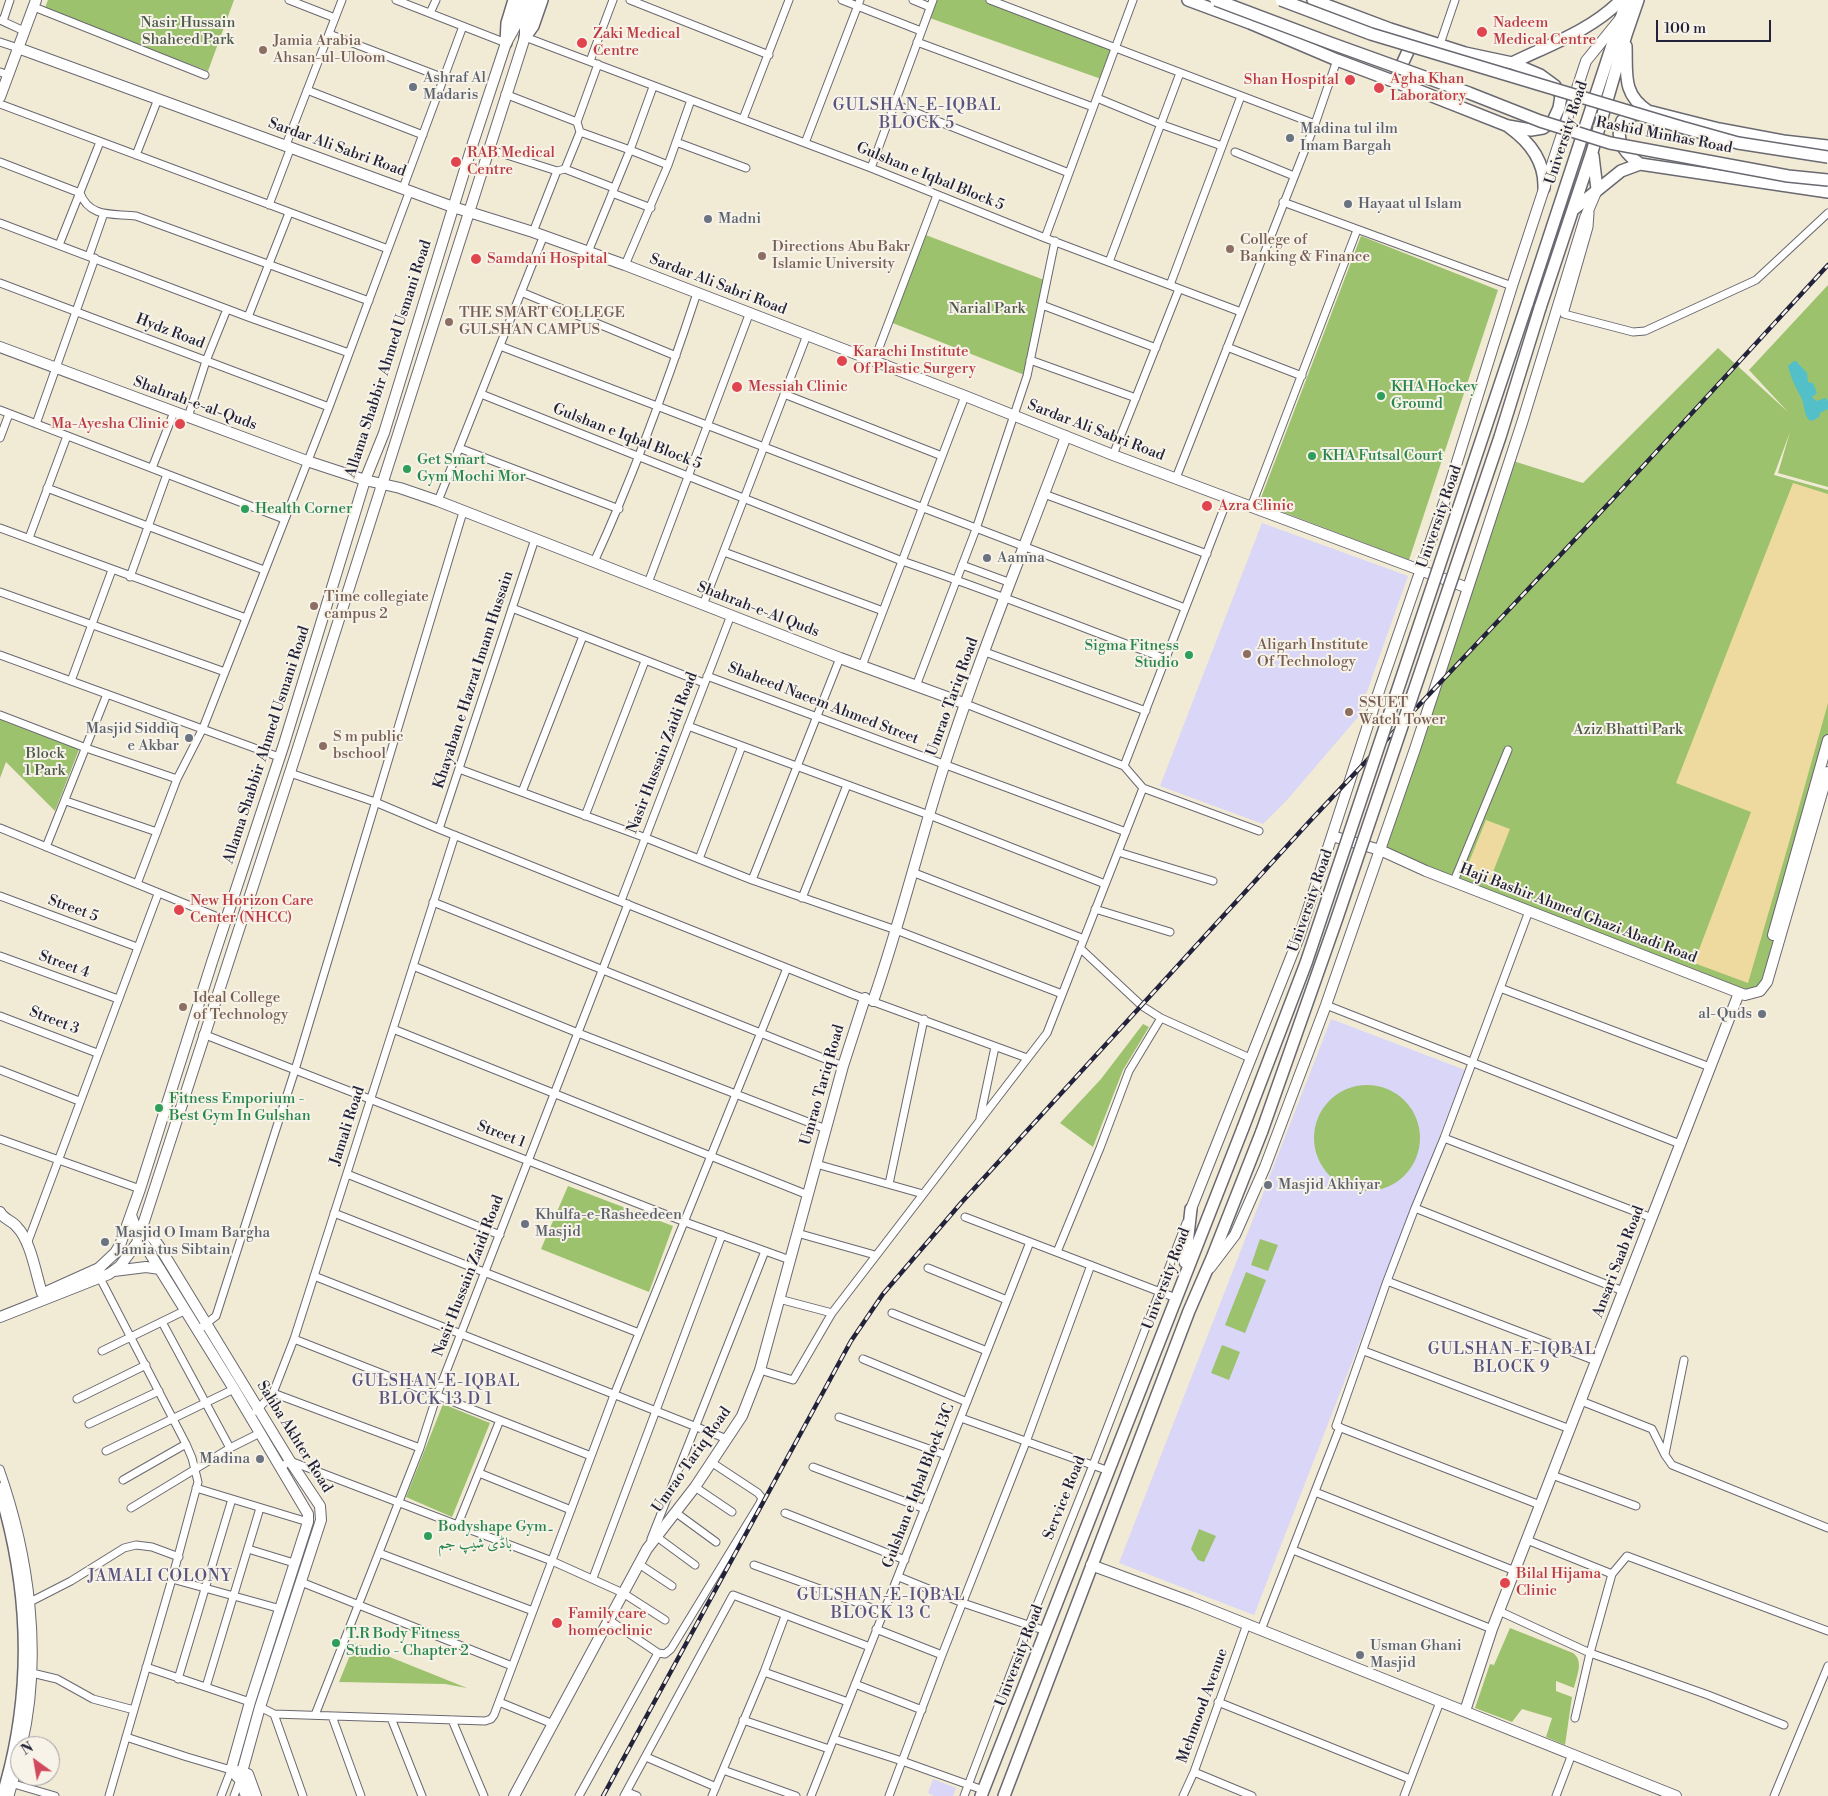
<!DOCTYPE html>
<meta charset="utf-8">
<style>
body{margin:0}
#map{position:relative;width:1828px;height:1796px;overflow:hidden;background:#f1ead5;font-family:"Libre Bodoni",serif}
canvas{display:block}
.north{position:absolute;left:10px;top:1736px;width:50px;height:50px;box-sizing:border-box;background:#f7f3e8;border:1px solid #a29fa3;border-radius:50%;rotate:328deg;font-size:14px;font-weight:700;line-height:20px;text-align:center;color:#22223b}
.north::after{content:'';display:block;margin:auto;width:18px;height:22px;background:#d1495b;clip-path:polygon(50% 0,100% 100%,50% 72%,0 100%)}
.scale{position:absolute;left:1656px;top:20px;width:115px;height:22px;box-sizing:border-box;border:2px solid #22223b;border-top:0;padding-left:6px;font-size:15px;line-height:18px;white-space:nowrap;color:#22223b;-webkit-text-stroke:4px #f7f3e8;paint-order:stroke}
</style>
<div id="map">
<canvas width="1828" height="1796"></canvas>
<div class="north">N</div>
<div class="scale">100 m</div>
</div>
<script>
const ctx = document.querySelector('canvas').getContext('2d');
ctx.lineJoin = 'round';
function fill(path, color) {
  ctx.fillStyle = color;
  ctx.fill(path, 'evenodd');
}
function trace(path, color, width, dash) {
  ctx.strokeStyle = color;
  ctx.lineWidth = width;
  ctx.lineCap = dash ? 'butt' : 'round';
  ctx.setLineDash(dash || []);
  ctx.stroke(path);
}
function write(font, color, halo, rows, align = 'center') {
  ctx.font = font + ' "Libre Bodoni",Amiri,serif';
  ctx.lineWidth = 4;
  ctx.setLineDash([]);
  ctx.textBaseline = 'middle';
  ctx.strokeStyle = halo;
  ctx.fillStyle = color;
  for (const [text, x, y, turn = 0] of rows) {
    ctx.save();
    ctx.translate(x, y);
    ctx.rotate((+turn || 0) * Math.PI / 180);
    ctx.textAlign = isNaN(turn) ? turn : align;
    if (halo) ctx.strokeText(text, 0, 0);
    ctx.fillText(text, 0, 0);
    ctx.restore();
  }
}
const built = new Path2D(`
 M1262,523L1408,576L1358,717L1287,800L1263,824L1160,786Z
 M1331,1019L1465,1070L1254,1615L1119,1563Z
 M933,1779L956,1788L953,1796H934L928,1793Z`);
const green = new Path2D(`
 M48,0H234L208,71L44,10Z
 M933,0H994L1116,48L1104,80L927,17Z
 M923,234L1047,281L1027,376L890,322Z
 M1361,236L1498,290L1409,560L1259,503Z
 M1828,285V487L1778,473L1790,432L1774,475L1828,490V742L1767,983L1760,991L1739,993L1380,851L1510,460L1583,483L1718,348L1788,412L1749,370Z
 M0,719L80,747L55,811L6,762L0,778Z
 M1143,1024L1149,1027L1123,1070L1093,1147L1060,1123L1101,1079Z
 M1314 1138a53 53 0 1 1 106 0a53 53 0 1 1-106 0Z
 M568,1186L673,1226L649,1292L541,1249Z
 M1260,1239L1278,1245L1268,1271L1251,1265Z
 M1246,1272L1266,1280L1245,1333L1225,1325Z
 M1222,1345L1240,1352L1229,1380L1211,1373Z
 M443,1404L490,1423L452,1517L406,1497Z
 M1199,1529L1216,1536L1204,1562L1198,1560L1191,1549Z
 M1510,1628L1573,1653C1584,1661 1577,1675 1574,1688L1556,1681V1691L1572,1697L1565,1745L1546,1737L1552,1718L1522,1709L1512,1722L1475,1708L1490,1664L1494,1665Z
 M355,1643L467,1688L445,1684L339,1682Z`);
const sand = new Path2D(`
 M1793,483L1828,494V703L1788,846L1748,983L1694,963L1751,812L1676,783Z
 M1486,820L1510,829L1489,882L1465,872Z`);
const water = new Path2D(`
 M1794,361H1796L1807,373L1808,382L1813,383L1817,393L1812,397L1816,401L1826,398L1828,401V409L1820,413L1819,417L1812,421L1809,420C1803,413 1805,404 1801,397C1795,386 1791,378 1788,366Z`);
const street = new Path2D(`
 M289,0L335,18
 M396,0L506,43
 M630,0L769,55
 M842,0L921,31
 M913,0L930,7
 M990,0L1315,124
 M34,7L205,75
 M430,13L436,0
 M0,20L24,31
 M3,21L10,0
 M329,34L444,78
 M525,37L871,168L1045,238L1241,312
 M0,42L18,48
 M917,42L1093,107
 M1440,44L1455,0
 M590,61L613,0
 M0,72L8,75
 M307,90L423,135
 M505,94L577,122
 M1097,98L1160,124L1222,146
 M0,104L388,249
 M894,104L1069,173
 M743,119L789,0
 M580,132L630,150L668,165
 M676,142L746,168
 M805,143L860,0
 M286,145L342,0
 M488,149L557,171
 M1235,152L1294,176
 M136,155L158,99
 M0,162L80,193C90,219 114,213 136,216L369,301
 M871,168L933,0
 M565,169L614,188
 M403,188L463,26
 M612,193L651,208
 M1283,202L1512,286
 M269,205L291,147
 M1590,213L1589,227L1564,314L1633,332L1645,331L1756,280L1828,213
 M0,223L248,317L349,353
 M533,232L557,171L565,169L580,132L577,122L598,64
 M1045,238L1133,0
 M59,245L100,142
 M588,252L630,150L653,87
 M89,256L104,213
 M1109,262L1180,73
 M625,265L668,165L691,100
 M0,283L329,407
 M1170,285L1241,96
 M521,292L676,356
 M1042,305L1156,348
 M248,317L289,213
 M500,346L1185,608
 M1227,347L1302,376
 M1030,360L1136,398
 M874,361L937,195
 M481,394L902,561C991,591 1078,626 1166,659
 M784,394L942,456
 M0,410L284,519
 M188,417L206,361L227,309
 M36,424L95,258
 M0,438L9,414
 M459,448L619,509
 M1113,455L1179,289
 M152,468L174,412
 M1176,478L1315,124L1337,60
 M47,488L264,570
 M1044,494L1207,554
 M438,501L544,235
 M1251,507L1357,230
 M0,528L246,618
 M29,538L67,436
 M724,552L883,611
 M594,562C634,475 667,384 697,293
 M962,565L1011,583
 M130,577L167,474
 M648,583L750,312
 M0,592L225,672
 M703,605L807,335
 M512,608L704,683
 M985,652L1146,711
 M0,655L279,757
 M862,666L965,396
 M707,676L1126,832
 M71,681L112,570
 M916,686L976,529L1027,376L1055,241
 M966,704L1124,766L1143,788L1259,831
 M0,715L86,748L177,779
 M688,726L929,815L1105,884
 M1124,766L1228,498
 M459,769L646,838L752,880L896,930L1062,994
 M290,773L375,802L439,829L852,994L1027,1058
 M522,792L583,636
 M66,801L157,832
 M585,816L645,661
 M0,828L225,920
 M439,829L535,539
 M46,847L107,694
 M1118,852L1213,881
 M699,859L742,746
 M912,872L1084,939
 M752,880L840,658
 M1454,881L1508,750
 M137,884L177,779L203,728L329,407L410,190
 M0,896L137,947
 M802,898L847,785
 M621,901L731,615
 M433,902L843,1066
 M1095,909L1170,932
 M1529,911L1444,1138L1415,1208L1387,1281L1336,1426L1540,1505
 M1080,948L1142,1006L1161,1018L1250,1058
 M0,956L118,999
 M413,966L578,1033L826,1129
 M1500,988L1710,1067
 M1326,1005L1680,1144
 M0,1016L97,1053
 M393,1029L808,1195
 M203,1034L685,1222L790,1260
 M0,1070L79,1101
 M980,1118L995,1047
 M1444,1138L1652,1218
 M0,1139L140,1189
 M816,1164L923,1194
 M347,1174L500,1235
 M889,1184L924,1019
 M1415,1208L1623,1291
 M334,1213L639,1333
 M965,1217L1176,1298
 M797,1233L875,1255
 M27,1244L158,894
 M1057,1252L1100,1148L1129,1071L1161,1018
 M928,1268L1007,1300
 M314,1276L727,1439
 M100,1278L186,1444L192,1458L198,1482L172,1579L109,1796
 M1387,1281L1596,1361
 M779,1299L832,1313
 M892,1313L987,1351
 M162,1322L230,1448
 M198,1330L216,1316L295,1070L463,512
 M294,1339L591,1456
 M102,1351L186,1310
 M1364,1351L1570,1429
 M863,1359L967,1402
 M760,1370L793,1380L832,1313L1047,1033L1143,788
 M273,1393L420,1448
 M77,1399L146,1365
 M1581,1401L1652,1429L1665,1455L1672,1465L1828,1528
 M256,1411L273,1393L294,1339L455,835
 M839,1417L946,1455
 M961,1418L1109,1471
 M89,1424L159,1391
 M106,1451L234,1389
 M1665,1454L1684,1360
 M281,1467L290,1461L552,1561L623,1593L665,1620
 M813,1467L925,1509
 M0,1469C31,1556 44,1656 23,1746
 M479,1473L571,1510
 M1552,1475L1636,1506
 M123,1480L186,1444
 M695,1487L732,1512
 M196,1488L308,1522
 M1315,1492L1515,1571
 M131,1508L230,1448L260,1433
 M675,1512L716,1542
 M785,1513L905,1560
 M458,1524L500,1420
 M657,1537L695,1565
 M651,1539L765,1251
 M1527,1540L1612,1574L1627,1556L1828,1631
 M248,1549L294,1563
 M1293,1550L1492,1629
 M379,1553L533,1611
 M639,1564L672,1586
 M754,1565L883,1612
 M899,1577L963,1603L1046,1631
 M593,1578L722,1235
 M172,1579L281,1609
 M301,1582L512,1666
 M30,1602L71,1581L124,1548L136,1545L152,1547L179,1557
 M1499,1611L1590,1653L1708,1695L1784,1725
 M609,1620L658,1653L665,1654L671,1649L760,1503L762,1498L758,1493L711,1462
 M876,1629L942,1655
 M1261,1630L1340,1427
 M146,1667L250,1702
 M764,1672L848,1702
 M32,1673L57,1679L93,1699L134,1710
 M178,1679L232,1499
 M855,1684L922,1710
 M206,1687L260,1508
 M499,1702L553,1724
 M1218,1702L1410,1779
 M260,1707L274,1714L485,1721L491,1719L494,1715L614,1395L787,968
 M274,1714L303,1796
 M315,1715L420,1448L437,1395L628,904
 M332,1716L361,1796
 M391,1718L422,1796
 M1575,1718L1590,1653L1612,1574
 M452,1720L484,1796
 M743,1720L829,1749
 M126,1737L187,1757L231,1770L221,1796
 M834,1739L902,1761L983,1790
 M646,1757L716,1787
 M723,1770L796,1796
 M1194,1772L1252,1796
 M14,1784L55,1796
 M627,1792L637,1796
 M10,1796L20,1761
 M234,1796L240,1780
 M579,1796L658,1653
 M624,1796L733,1595L870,1647
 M712,1796L764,1672L785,1616
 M811,1796L1030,1242
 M889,1796L942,1655L1026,1442L1091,1265
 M964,1796L1029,1625L1093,1465L1186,1223
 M1183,1796L1194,1772L1247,1624
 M1404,1796L1440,1702
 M1556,1796L1572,1754
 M1774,1796L1828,1666`);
const secondary = new Path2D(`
 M18,48L453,207L533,232L625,265L965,396L1113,455L1468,588
 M0,97L36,0
 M0,347L307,461L365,480L400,488L438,501L840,658L966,704
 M1332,836L1380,850L1426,871L1745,995L1760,991L1767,982L1828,772
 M1773,935L1828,740
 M873,1001C900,924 919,844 944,766C980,655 1025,546 1066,436
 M1191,1209L1299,937L1380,688L1447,494L1512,286L1586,61L1620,19
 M0,1212C4,1220 12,1220 17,1227C31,1241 36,1275 42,1293
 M131,1215L138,1234L234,1389L308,1514V1522L250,1702L231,1770
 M136,1235C148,1229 152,1237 159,1246L290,1461L320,1506L321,1520L260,1707L242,1772
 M1210,1268L1235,1235L1265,1167L1326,1005L1415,749L1468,588L1522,423L1585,218L1596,192
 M114,1271L146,1267L160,1269
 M48,1291L99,1268L115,1253L120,1245L140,1189L212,962L284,744L365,480L384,433L473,143L506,43L515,27L524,0
 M0,1317L109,1274L120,1266L137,1243L296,754L525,37V25L534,0
 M1091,1565L1191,1602L1676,1796
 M1465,1711L1492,1629L1739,993
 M231,1770L240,1780L246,1796
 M237,1771L248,1774L256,1796
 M514,1796L647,1549L695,1487L742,1416L760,1370L843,1066L865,998`);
const primary = new Path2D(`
 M1188,0L1250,23L1337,60L1422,92L1508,126L1531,130L1543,128L1553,121L1559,108L1561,96L1555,86L1540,75L1512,63L1465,53L1390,29L1313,0
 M525,37L533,26L542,0
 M506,43L507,23L514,0
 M1626,46C1627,74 1622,94 1648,111L1719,129L1783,141L1828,146
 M1512,63C1549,45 1592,30 1621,0
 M1394,82L1414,38
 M1648,111L1630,116L1622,121C1614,140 1624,153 1640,164L1828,192
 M1509,127C1530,142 1545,161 1544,188
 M1593,156L1597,189
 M1574,209L1621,171L1640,164
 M1527,304L1627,0
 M1540,308L1592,152L1626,35L1638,0
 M1185,1262L1191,1209
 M981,1796L1243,1128
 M1004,1796L1189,1311L1212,1258L1262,1131`);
const highway = new Path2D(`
 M0,1489C31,1591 34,1694 3,1796`);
const rail = new Path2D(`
 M603,1796L851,1341L883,1294L961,1203L1309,822L1612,500L1828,265`);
const primaryBridge = new Path2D(`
 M1216,0L1330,43L1469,93L1540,121L1610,143L1788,176L1828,180
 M1281,0L1371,34L1681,127L1738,143L1828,157
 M1243,1128L1306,963L1527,304
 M1262,1131L1336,921L1500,437L1540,308`);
const markers = [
 [1482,32,6,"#e0444e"],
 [582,43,6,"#e0444e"],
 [263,50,5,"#8d6e63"],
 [1350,80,6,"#e0444e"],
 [413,87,5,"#6b7280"],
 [1379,88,6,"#e0444e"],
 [1290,138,5,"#6b7280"],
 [456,162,6,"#e0444e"],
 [1348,204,5,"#6b7280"],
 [708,219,5,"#6b7280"],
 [1230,249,5,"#8d6e63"],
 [762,256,5,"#8d6e63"],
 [476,259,6,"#e0444e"],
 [449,322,5,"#8d6e63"],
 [842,361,6,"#e0444e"],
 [737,387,6,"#e0444e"],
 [1381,396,5,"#2e9e5b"],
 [180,424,6,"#e0444e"],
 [1312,456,5,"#2e9e5b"],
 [407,469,5,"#2e9e5b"],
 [1207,506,6,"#e0444e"],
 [245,509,5,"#2e9e5b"],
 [987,558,5,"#6b7280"],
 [314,606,5,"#8d6e63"],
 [1247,654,5,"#8d6e63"],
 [1189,655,5,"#2e9e5b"],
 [1349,712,5,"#8d6e63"],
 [189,738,5,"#6b7280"],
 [323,746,5,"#8d6e63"],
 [179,910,6,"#e0444e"],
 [183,1007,5,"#8d6e63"],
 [1762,1014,5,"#6b7280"],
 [159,1108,5,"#2e9e5b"],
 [1268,1185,5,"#6b7280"],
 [525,1224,5,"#6b7280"],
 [105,1242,5,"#6b7280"],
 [260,1459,5,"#6b7280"],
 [428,1536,5,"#2e9e5b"],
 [1505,1583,6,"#e0444e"],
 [557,1623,6,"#e0444e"],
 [336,1643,5,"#2e9e5b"],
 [1360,1655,5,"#6b7280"]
];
const parkNames = [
 ["Nasir Hussain",188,23],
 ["Shaheed Park",188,40],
 ["Narial Park",987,309],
 ["Aziz Bhatti Park",1628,730],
 ["Block",45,754],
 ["1 Park",45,771]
];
const healthNames = [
 ["Nadeem",1493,23],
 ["Medical Centre",1493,40],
 ["Zaki Medical",593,34],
 ["Centre",593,51],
 ["Agha Khan",1390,79],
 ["Laboratory",1390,96],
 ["Shan Hospital",1339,80,"right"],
 ["RAB Medical",467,153],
 ["Centre",467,170],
 ["Samdani Hospital",487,259],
 ["Karachi Institute",853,352],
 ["Of Plastic Surgery",853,369],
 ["Messiah Clinic",748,387],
 ["Ma-Ayesha Clinic",169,424,"right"],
 ["Azra Clinic",1218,506],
 ["New Horizon Care",190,901],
 ["Center (NHCC)",190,918],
 ["Bilal Hijama",1516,1574],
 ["Clinic",1516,1591],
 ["Family care",568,1614],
 ["homeoclinic",568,1631]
];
const educationNames = [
 ["Jamia Arabia",273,41],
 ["Ahsan-ul-Uloom",273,58],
 ["College of",1240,240],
 ["Banking & Finance",1240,257],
 ["Directions Abu Bakr",772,247],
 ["Islamic University",772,264],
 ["THE SMART COLLEGE",459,313],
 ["GULSHAN CAMPUS",459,330],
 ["Time collegiate",324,597],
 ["campus 2",324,614],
 ["Aligarh Institute",1257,645],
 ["Of Technology",1257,662],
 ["SSUET",1359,703],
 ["Watch Tower",1359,720],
 ["S m public",333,737],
 ["bschool",333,754],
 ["Ideal College",193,998],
 ["of Technology",193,1015]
];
const worshipNames = [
 ["Ashraf Al",423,78],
 ["Madaris",423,95],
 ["Madina tul ilm",1300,129],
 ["Imam Bargah",1300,146],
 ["Hayaat ul Islam",1358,204],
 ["Madni",718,219],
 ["Aamna",997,558],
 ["Masjid Siddiq",179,729,"right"],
 ["e Akbar",179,746,"right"],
 ["al-Quds",1752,1014,"right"],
 ["Masjid Akhiyar",1278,1185],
 ["Khulfa-e-Rasheedeen",535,1215],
 ["Masjid",535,1232],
 ["Masjid O Imam Bargha",115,1233],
 ["Jamia tus Sibtain",115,1250],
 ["Madina",250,1459,"right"],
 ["Usman Ghani",1370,1646],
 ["Masjid",1370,1663]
];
const streetNames = [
 ["University Road",1567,133,-72],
 ["Rashid Minhas Road",1664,136,11],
 ["Sardar Ali Sabri Road",337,148,20],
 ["Gulshan e Iqbal Block 5",930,177,22],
 ["Sardar Ali Sabri Road",718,285,21],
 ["Hydz Road",170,332,21],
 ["Allama Shabbir Ahmed Usmani Road",389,359,-72],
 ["Shahrah-e-al-Quds",195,404,20],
 ["Sardar Ali Sabri Road",1096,431,21],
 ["Gulshan e Iqbal Block 5",627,437,21],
 ["University Road",1440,517,-71],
 ["Shahrah-e-Al Quds",758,610,21],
 ["Khayaban e Hazrat Imam Hussain",474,680,-72],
 ["Umrao Tariq Road",953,697,-70],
 ["Shaheed Naeem Ahmed Street",823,704,21],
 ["Allama Shabbir Ahmed Usmani Road",267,745,-72],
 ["Nasir Hussain Zaidi Road",663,753,-69],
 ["University Road",1311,901,-71],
 ["Street 5",73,909,20],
 ["Haji Bashir Ahmed Ghazi Abadi Road",1578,914,21],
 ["Street 4",64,965,20],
 ["Street 3",54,1021,21],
 ["Umrao Tariq Road",823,1085,-74],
 ["Jamali Road",348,1126,-72],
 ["Street 1",501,1135,21],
 ["Ansari Saab Road",1619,1262,-69],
 ["Nasir Hussain Zaidi Road",469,1276,-69],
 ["University Road",1167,1279,-69],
 ["Sahba Akhter Road",294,1437,58],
 ["Umrao Tariq Road",692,1460,-55],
 ["Gulshan e Iqbal Block 13C",919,1486,-69],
 ["Service Road",1065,1498,-68],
 ["University Road",1020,1656,-69],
 ["Mehmood Avenue",1203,1706,-70]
];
const leisureNames = [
 ["KHA Hockey",1391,387],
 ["Ground",1391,404],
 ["KHA Futsal Court",1322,456],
 ["Get Smart",417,460],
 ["Gym Mochi Mor",417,477],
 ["Health Corner",255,509],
 ["Sigma Fitness",1179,646,"right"],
 ["Studio",1179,663,"right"],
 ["Fitness Emporium -",169,1099],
 ["Best Gym In Gulshan",169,1116],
 ["Bodyshape Gym۔",438,1527],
 ["باڈی شیپ جم",438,1544],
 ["T.R Body Fitness",346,1634],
 ["Studio - Chapter 2",346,1651]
];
const neighbourhoodNames = [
 ["GULSHAN-E-IQBAL",917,106],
 ["BLOCK 5",917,124],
 ["GULSHAN-E-IQBAL",1512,1350],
 ["BLOCK 9",1512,1368],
 ["GULSHAN-E-IQBAL",436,1382],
 ["BLOCK 13 D 1",436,1400],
 ["JAMALI COLONY",160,1577],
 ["GULSHAN-E-IQBAL",881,1596],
 ["BLOCK 13 C",881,1614]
];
fill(built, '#d9d6f7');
fill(green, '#9dc26d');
fill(sand, '#eeda9e');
fill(water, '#52bfc9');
trace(street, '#6a6871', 9);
trace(secondary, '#6a6871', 12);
trace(primary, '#6a6871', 14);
trace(highway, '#6a6871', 15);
trace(street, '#fff', 7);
trace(secondary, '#fff', 10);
trace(primary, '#fff', 11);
trace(highway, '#fff', 12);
trace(rail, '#22223b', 4.5);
trace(rail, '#f7f3e8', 2.5, [8]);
trace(primaryBridge, '#6a6871', 14, []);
trace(primaryBridge, '#fff', 11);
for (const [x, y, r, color] of markers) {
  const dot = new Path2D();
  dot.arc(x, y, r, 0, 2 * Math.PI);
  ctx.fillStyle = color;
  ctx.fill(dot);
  trace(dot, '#f7f3e8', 2);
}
write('15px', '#4d5a4c', '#f7f3e8', parkNames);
write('15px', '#be3a42', '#f7f3e8', healthNames, 'left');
write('15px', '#785e54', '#f7f3e8', educationNames, 'left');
write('15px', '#5b616d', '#f7f3e8', worshipNames, 'left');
write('15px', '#22223b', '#f7f3e8', streetNames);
write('15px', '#27864d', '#f7f3e8', leisureNames, 'left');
ctx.letterSpacing = '1px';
write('16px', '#59547d', '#f7f3e8', neighbourhoodNames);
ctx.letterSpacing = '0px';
</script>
